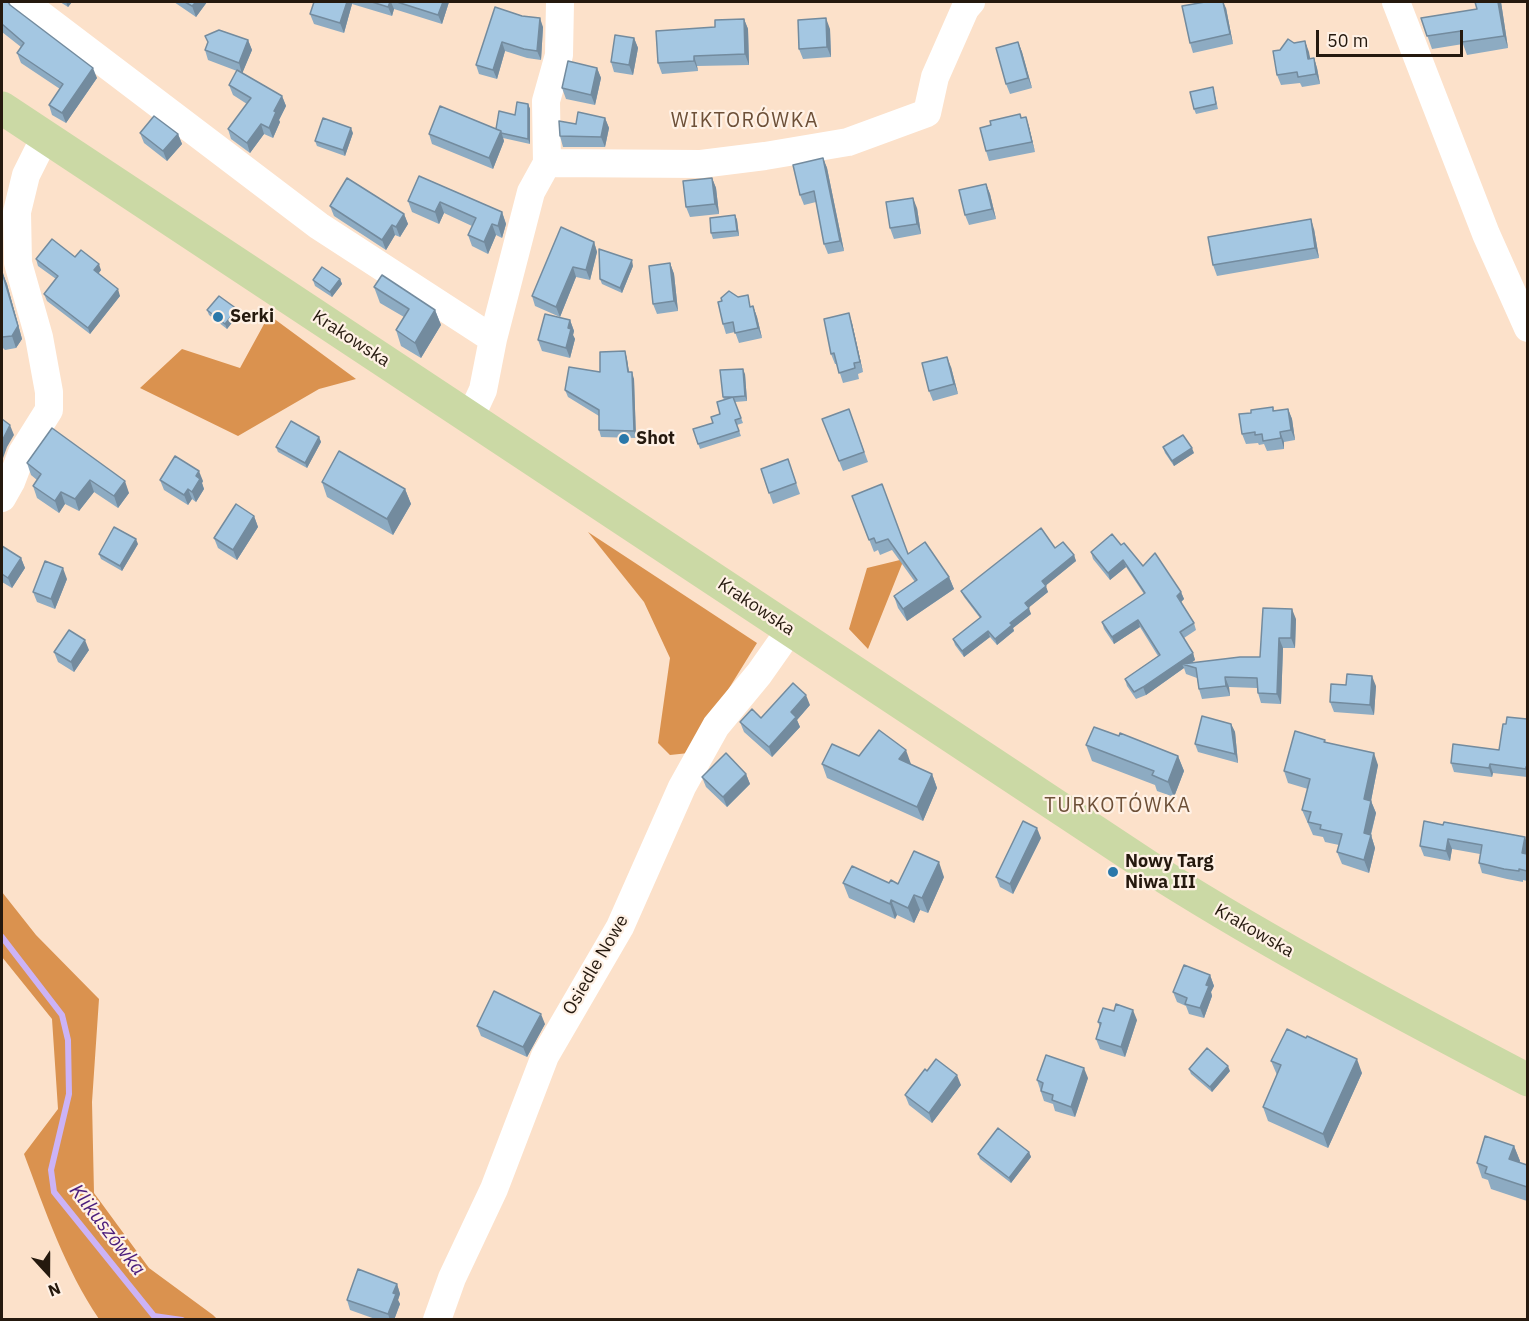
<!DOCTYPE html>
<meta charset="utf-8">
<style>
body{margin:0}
#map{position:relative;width:1529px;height:1321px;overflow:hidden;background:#fce1ca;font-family:"IBM Plex Sans",sans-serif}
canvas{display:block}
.frame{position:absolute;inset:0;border:3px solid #25190e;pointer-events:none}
.north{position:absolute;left:18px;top:1243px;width:60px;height:60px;-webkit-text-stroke:4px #fff1e5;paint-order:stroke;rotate:159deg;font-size:16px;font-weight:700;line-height:24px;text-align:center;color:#25190e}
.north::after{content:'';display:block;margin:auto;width:21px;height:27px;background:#25190e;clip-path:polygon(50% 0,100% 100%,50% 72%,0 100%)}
.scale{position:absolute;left:1316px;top:30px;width:147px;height:27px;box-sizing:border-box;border:3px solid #25190e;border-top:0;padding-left:8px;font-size:18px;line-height:21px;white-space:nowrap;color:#25190e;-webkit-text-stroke:4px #fff1e5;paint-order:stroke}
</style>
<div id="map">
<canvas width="1529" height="1321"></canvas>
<div class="frame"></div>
<div class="north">N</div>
<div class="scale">50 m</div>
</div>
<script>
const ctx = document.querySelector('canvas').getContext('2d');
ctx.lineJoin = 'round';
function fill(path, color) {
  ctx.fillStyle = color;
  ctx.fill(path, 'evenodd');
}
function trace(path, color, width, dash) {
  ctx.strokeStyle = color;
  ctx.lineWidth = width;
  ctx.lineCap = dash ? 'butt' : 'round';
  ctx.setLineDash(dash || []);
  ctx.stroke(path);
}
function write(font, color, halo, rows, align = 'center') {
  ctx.font = font + ' "IBM Plex Sans",sans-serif';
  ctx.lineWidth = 4.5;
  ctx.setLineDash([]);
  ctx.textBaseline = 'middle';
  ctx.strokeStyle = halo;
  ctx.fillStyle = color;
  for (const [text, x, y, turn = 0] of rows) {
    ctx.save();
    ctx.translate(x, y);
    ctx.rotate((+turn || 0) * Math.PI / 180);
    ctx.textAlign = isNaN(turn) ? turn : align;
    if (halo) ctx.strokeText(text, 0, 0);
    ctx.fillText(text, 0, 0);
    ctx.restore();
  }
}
const forest = new Path2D(`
 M269,315L356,379L319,389L238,436L140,388L182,349L240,368Z
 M588,532L757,643L689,753L670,755L658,743L670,658L644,602Z
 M904,559L868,649L849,629L867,568Z
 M2,892L36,935L99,999L92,1102L94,1193L149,1268L213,1315L217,1319H99C65,1269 45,1210 24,1154L58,1109L52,1019L2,957Z`);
const stream = new Path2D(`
 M2,937L62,1015L68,1040L69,1094L51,1170L54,1192L154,1316L182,1320`);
const minor = new Path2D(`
 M24,2L319,226L493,339
 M1396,2L1486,234L1528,328
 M547,163L546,101L559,55L560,2
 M470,418L483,390L493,339L531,192L547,163L701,164L765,156L848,142L927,113L935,77L965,9L971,2
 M2,498L11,482L22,453L49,410V392L39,337L18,263L17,212L26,175L45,137
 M437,1320L452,1278L494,1189L545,1056L620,927L682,787L716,726L759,674L790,630`);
const major = new Path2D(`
 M2,108L1158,873C1277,948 1402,1014 1528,1080`);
const wall = new Path2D(`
 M2,2L10,5L97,78L66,123L52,115L49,105L60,89L21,63L17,53L21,47L2,32Z
 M60,2H72L68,7Z
 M174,2H207L196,17Z
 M314,2H449L442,24L394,9L392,16L352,4L344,33L314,24L310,14Z
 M1475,2H1501L1508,48L1467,55L1463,44L1432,49L1421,18L1477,9Z
 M495,7L543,27L541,60L527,58L505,51L497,79L479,74L476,65Z
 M1226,8L1233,44L1193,53L1190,43Z
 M744,19L748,29L749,65L697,66L698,71L662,74L658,63L715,27Z
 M830,29L831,57L803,59L799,49Z
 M634,38L638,48L633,75L614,72L611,62Z
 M248,40L252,50L242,73L282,96L286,106L279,120L280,122L273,138L264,134L250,153L231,139L228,129L247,104L233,95L229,85L237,71L208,60L205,50Z
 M1305,41L1310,58H1314L1317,68L1320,84L1302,87L1300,83L1281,85L1277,75L1280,50L1294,43Z
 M1018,42L1022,52L1032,88L1010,94L1006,84Z
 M597,68L601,78L595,105L566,99L562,88Z
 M1213,87L1218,109L1196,114L1194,109Z
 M528,104L530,109V144L503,138L504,141L493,169L432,144L429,134L496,129L515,115Z
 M1026,117L1029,127L1035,152L989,161L986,151L1022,118Z
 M605,118L609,128L605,147H563L560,136L576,124Z
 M140,133L178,134L182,144L167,161L144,143Z
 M353,133L345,156L317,146L315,141Z
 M823,158L827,168L844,251L828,254L824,244L816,202L804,205L800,195Z
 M419,176L502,212L506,224L502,238L496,235L488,254L472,246L468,235L472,226L444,213L439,224L412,212L408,201Z
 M712,178L716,188L719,214L690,217L686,207Z
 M986,184L990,194L996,219L969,225L965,215Z
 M330,206L404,214L408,224L400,237L395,235L386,250L334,216Z
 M917,208L921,234L894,239L890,228Z
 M735,215L737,220L739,236L713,239L711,233Z
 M1314,229L1319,258L1217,276L1213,265Z
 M594,242L597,252L590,280L576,277L560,317L535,306L532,296Z
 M75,257L101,270L98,274L120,296L90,334L47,301L44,294L56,279L38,266L36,259Z
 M670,263L674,274L678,311L657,314L653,304Z
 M633,266L622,293L602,284L600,279Z
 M2,272L7,284L22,339L16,348L5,350L2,347Z
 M340,279L342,284L332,297L315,286L313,280Z
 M374,287L435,310L441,325L421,358L401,346L396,330L404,317L380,303Z
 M753,306L757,317L762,338L739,343L735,332L726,334L723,324Z
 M237,309L238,315L227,329L209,315L207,310Z
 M570,320L574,331L573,335L575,339L570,358L542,351L538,340Z
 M852,323L863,372L858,374L859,379L843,383L837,364H835L831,354Z
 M625,351L627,359L629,372L634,379L636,438L601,437L599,430V416L568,397L565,390L600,372Z
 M951,367L958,394L933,401L929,391Z
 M745,374L747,401L735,402L743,423L737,425L741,436L700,449L693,429L713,423L720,414L724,400L723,397Z
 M1273,407L1274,411L1288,409L1292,419L1295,440L1284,442V449L1267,451L1264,444L1259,445L1258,443L1246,444L1242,434L1251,413Z
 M849,409L868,462L843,471L826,429Z
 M52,428L129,493L118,508L94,492L79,511L65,504L59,513L37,498L33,486L37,480L31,475L27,463Z
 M319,437L321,442L307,468L278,452L276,447Z
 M1163,447L1194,453L1174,466L1165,453Z
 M788,459L800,494L773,504L761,469Z
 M160,480L203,481L202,483L204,489L196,502L192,499L188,505L164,490Z
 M322,482L405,489L411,504L393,535L327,497Z
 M852,496L908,554L949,577L954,589L907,621L898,608L894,596L915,582L892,550L880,555L878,550L874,552Z
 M254,516L258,527L237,560L218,548L214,538Z
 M138,544L122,571L101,559L99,554Z
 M1121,545L1143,566L1181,592L1184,599L1181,602L1194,623L1196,630L1184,638L1193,653L1195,660L1191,663L1260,657L1296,619L1295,648H1283L1281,704L1261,703L1258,693L1257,688L1229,687L1230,696L1202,699L1199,689L1197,678L1186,674L1184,668L1146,695L1136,699L1127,686L1125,679L1158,656L1140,627L1114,644L1104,629L1102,622L1144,594L1126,567L1110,580L1093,559L1091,552Z
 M2,546L21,558L25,568L12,588L2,582Z
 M1055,548L1074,555L1076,561L1045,586L1048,592L1028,608L1031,614L1013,628L1014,631L997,645L990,637L964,657L955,645L953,639L980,618L964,597L961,591Z
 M67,579L55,609L37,602L33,592Z
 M89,650L74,672L58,662L54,652Z
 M1346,685L1376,686L1374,715L1334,712L1330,702Z
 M810,705L797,720L800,727L772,757L744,732L740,722L761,718Z
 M1527,719V777L1493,773L1492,777L1454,772L1451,763L1499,750L1506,724Z
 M1231,724L1235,732L1238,763L1198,752L1195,744Z
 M1119,736L1178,756L1184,771L1174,797L1157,791L1155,785L1092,761L1086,745Z
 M1325,740L1326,743L1378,765L1371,801L1376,813L1371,835L1375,848L1369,873L1342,864L1337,852L1339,845L1325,842L1323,837L1313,835L1302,810L1308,789L1288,783L1284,771Z
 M859,756L911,764V765L932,774L937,788L923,821L827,778L822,764Z
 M746,774L750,784L727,807L706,787L702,777Z
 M1424,821L1527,843V881L1523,880V882L1507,879L1482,873L1479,863L1480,854L1452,849L1450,861L1424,856L1420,846Z
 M1041,838L1013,894L1000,887L996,877Z
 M944,877L928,913L920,910L914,923L897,915L895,919L849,898L843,883H889L898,884Z
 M1210,975L1214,986L1211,992L1212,996L1204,1018L1189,1014L1186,1006L1177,1002L1173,992Z
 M1137,1020L1125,1057L1100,1049L1096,1039L1100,1027L1098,1022Z
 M545,1024L527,1057L481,1036L477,1026Z
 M1306,1038L1362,1073L1328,1148L1268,1121L1263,1107L1277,1075L1271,1061Z
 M1189,1069L1230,1071L1212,1092L1191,1074Z
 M927,1071L961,1085L932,1123L909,1105L905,1095Z
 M1088,1078L1075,1117L1055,1111L1053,1104L1044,1101L1037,1080Z
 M1514,1146L1520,1161L1519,1162L1527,1165V1201L1491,1189L1488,1180L1482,1178L1477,1163Z
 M1029,1152L1031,1157L1011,1183L980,1159L978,1154Z
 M397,1284L400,1294L398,1300L400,1304L394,1320H378L350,1310L347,1300Z`);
const shadedWall = new Path2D(`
 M66,2H72L68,7Z
 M196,2H207L196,17L192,6Z
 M347,2H352V4L344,33L340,23Z
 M390,2H391L394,9L392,16L388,7Z
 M443,2H449L442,24L438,15Z
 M1223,2L1226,8L1233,44L1230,34Z
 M1498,2H1501L1508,48L1504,36Z
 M540,18L543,27L541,60L537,51Z
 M826,18L830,29L831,57L827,47Z
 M744,19L748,29L749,65L745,54Z
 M634,38L638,48L633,75L629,65Z
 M248,40L252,50L242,74L239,63Z
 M1305,41L1309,52L1312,69L1308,59Z
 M502,42L505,51L497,79L493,70Z
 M1018,42L1022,52L1032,88L1028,78Z
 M694,56L697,66L698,71L694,61Z
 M1314,58L1317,68L1320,84L1316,74Z
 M93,68L97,78L66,123L62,113Z
 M597,68L601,78L595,105L591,95Z
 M282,96L286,106L279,120L280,122L273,138L269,128L274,111Z
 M528,104L530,109V144L528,139Z
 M1026,117L1029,127L1035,152L1032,142Z
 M605,118L609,128L605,147L601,137Z
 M261,124L264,134L250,153L247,143Z
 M351,128L353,133L345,156L343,150Z
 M501,131L504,141L493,169L489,158Z
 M178,134L182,144L167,161L163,151Z
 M823,158L827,168L844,251L840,241Z
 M712,178L716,188L719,214L715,204Z
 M986,184L990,194L996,219L992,209Z
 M913,198L917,208L921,234L917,224Z
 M440,202L444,213L439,224L435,212Z
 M502,212L506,224L502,238L498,226Z
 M404,214L408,224L400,237L396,227Z
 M735,215L737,220L739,236L737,231Z
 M1311,219L1314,229L1319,258L1315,248Z
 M492,224L496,235L488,254L484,242Z
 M392,225L395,235L386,250L382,240Z
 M594,242L597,252L590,280L586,270Z
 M632,260L633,266L622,293L620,288Z
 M670,263L674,274L678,311L674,301Z
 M99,264L101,270L96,277L94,270Z
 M573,267L576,277L560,317L556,307Z
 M2,272L7,284L22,339L16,348L12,336Z
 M340,279L342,284L332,297L330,292Z
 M118,289L120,296L90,334L88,328Z
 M753,306L757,317L762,338L758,328Z
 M237,309L238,315L227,329L225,324Z
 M435,310L441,325L421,358L415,343Z
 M849,313L852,323L863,372L860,362Z
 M570,320L574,331L573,335L575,339L570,358L566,348L568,328Z
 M625,351L627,359L630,379L628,372Z
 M947,357L951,367L958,394L954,384Z
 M743,369L745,374L747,401L745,396Z
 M632,372L634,379L636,438L634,431Z
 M1288,409L1292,419L1295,440L1291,430Z
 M10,425L14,435L7,447L2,461V441Z
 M1280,432L1284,442V449L1281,438Z
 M319,437L321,442L307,468L305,463Z
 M1192,448L1194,453L1174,466L1172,461Z
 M199,471L203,481L202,483L204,489L196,502L192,492L196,476Z
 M90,480L94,492L79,511L75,499Z
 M125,481L129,493L118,508L114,496Z
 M188,489L192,499L188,505L184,495Z
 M405,489L411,504L393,535L387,519Z
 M61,492L65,504L59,513L55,501Z
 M254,516L258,527L237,560L233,550Z
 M136,539L138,544L122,571L120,566Z
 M1074,555L1076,561L1044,587L1042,581Z
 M21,558L25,568L12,588L8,578Z
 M1123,560L1126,567L1110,580L1108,573Z
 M63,568L67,579L55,609L51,599Z
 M949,577L954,589L907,621L903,609Z
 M1046,586L1048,592L1027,609L1025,603Z
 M1181,592L1184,599L1180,603L1177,596Z
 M1029,608L1031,614L1013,628L1014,631L997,645L995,639L1010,623Z
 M1292,609L1296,619L1295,648L1291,638Z
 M1138,620L1140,627L1114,644L1112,637Z
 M988,631L990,637L964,657L962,651Z
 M1279,638L1283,648L1281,704L1277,694Z
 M85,640L89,650L74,672L71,662Z
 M1193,653L1195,660L1187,666L1182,664L1184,668L1146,695L1143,687Z
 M1372,676L1376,686L1374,715L1370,705Z
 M1225,677L1229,687L1230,696L1226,686Z
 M806,695L810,705L797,720L800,727L772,757L769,747L791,712Z
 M1231,724L1235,732L1238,763L1235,754Z
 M906,750L911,764L904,773L899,759Z
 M1374,753L1378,765L1369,811L1364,799Z
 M1178,756L1184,771L1174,797L1168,782Z
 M1490,764L1493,773L1492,777L1489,768Z
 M746,774L750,784L727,807L723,797Z
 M932,774L937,788L923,821L917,807Z
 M1371,801L1376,813L1370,837L1371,835L1375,848L1369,873L1364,860V833Z
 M1037,828L1041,838L1013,894L1010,884Z
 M1525,837L1527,843V855L1522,853Z
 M1448,839L1452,849L1450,861L1446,851Z
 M939,862L944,877L928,913L922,898Z
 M914,895L920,910L914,923L908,908Z
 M891,900L897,915L895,919L890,904Z
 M1210,975L1214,986L1211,992L1212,996L1204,1018L1200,1008L1206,985Z
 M1133,1010L1137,1020L1125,1057L1121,1047Z
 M541,1014L545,1024L527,1057L523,1047Z
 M1357,1059L1362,1073L1328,1148L1323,1134Z
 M1228,1066L1230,1071L1212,1092L1210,1087Z
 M1084,1068L1088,1078L1075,1117L1071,1107Z
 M957,1075L961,1085L932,1123L929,1113Z
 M1514,1146L1520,1161L1515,1174L1509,1159Z
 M1029,1152L1031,1157L1011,1183L1009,1178Z
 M397,1284L400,1294L398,1300L400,1304L394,1320H390L388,1314L393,1293Z`);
const building = new Path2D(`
 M2,2H8L10,5L93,68L62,113L49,105L63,84L17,53L24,43L2,24Z
 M185,2H196L192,6Z
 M314,2H347L340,23L310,14Z
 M372,2H390L388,7Z
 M397,2H443L438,15Z
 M1205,2H1223L1230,34L1190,43L1182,6Z
 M1475,2H1498L1504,36L1462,42L1461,31L1427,36L1421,18L1477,9Z
 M495,7L522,16L540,18L537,51L524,49L502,42L493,70L476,65Z
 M826,18L827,47L799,49L798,20Z
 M744,19L745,54L694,56V61L658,63L656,31L715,27V20Z
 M219,30L248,40L239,63L205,50L208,42L205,36Z
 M615,35L634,38L629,65L611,62Z
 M1288,39L1294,43L1305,41L1308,59L1314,58L1316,74L1298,77L1297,72L1277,75L1273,51L1280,50Z
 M1018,42L1028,78L1006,84L996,48Z
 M568,61L597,68L591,95L562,88Z
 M237,70L282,96L274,111L276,112L269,128L261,124L247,143L228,129L251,98L229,85Z
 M1213,87L1216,104L1194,109L1190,92Z
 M517,102L528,104V139L501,133V131L496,129L499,111L515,115Z
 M440,106L501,131L489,158L429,134Z
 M578,112L605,118L601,137L560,136L559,121L576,124Z
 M1020,114L1021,118L1026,117L1032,142L986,151L980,128L991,125L990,121Z
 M154,116L178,134L163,151L140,133Z
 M323,118L351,128L343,150L315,141Z
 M823,158L840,241L824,244L814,191L800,195L793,165Z
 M419,176L502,212L498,226L492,224L484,242L468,235L476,218L440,202L435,212L408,201Z
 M347,178L404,214L396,227L392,225L382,240L330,206Z
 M712,178L715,204L686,207L683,181Z
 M986,184L992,209L965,215L959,190Z
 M913,198L917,224L890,228L886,202Z
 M735,215L737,231L711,233L710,218Z
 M1311,219L1315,248L1213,265L1208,237Z
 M561,227L594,242L586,270L573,267L556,307L532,296Z
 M52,239L75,257L81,250L99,264L94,270L118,289L88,328L44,294L58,276L36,259Z
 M599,249L632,260L620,288L600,279Z
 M670,263L674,301L653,304L649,266Z
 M322,267L340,279L330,292L313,280Z
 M2,272L18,326L12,336L2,337Z
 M382,275L435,310L415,343L396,330L409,309L374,287Z
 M729,291L738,297L748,295L750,307L753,306L758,328L735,333L733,322L723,324L718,302L722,301L721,298Z
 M219,296L237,309L225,324L207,310Z
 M849,313L860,362L854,363L855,368L839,373L834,353L831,354L824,319Z
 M545,314L570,320L568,328L571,329L566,348L538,340Z
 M625,351L628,372H632L634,431L599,430V410L565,390L569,367L600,372V352Z
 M947,357L954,384L929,391L922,363Z
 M743,369L745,396L733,397L741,418L735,420L739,431L698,444L693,429L713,423L711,417L720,414L717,402L733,397H723L720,370Z
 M1273,407V411L1288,409L1291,430L1280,432L1281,438L1263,441L1262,434L1255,435V432L1242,434L1239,414L1251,413V410Z
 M849,409L864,452L839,461L822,419Z
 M2,419L10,425L2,441Z
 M291,421L319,437L305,463L276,447Z
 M52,428L125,481L114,496L90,480L75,499L61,492L55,501L33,486L41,474L27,463Z
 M1183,435L1192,448L1172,461L1163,447Z
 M339,451L405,489L387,519L322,482Z
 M175,456L199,471L196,476L200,479L192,492L188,489L184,495L160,480Z
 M788,459L796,483L769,493L761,469Z
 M882,484L908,554L925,542L949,577L903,609L894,596L917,580L888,539L876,543L874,538L869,540L852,496Z
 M236,504L254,516L233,550L214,538Z
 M114,527L136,539L120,566L99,554Z
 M1041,528L1055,548L1063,542L1074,555L1042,581L1046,586L1025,603L1029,608L1010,623L1012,625L995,639L988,631L962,651L953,639L981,617L961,591Z
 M1112,534L1121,545L1124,543L1143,566L1155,553L1181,592L1177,596L1194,623L1180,632L1193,653L1143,687L1134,692L1125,679L1160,655L1138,620L1112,637L1102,622L1145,593L1123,560L1108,573L1091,552Z
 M2,546L21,558L8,578L2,574Z
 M45,561L63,568L51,599L33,592Z
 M1263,608L1292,609L1291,638H1279L1277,694L1258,693L1257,678L1225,677L1226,686L1199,689L1196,668L1182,664L1240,657H1260Z
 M69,630L85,640L71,662L54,652Z
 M1347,674L1372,676L1370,705L1330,702L1331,684L1346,685Z
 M793,683L806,695L791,712L796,717L769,747L740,722L752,709L761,718Z
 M1202,716L1231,724L1235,754L1195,744Z
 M1507,717L1527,719V767H1526V769L1490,764L1489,768L1451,763L1453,744L1499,750L1503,724H1506Z
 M1094,727L1119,736L1120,733L1178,756L1168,782L1152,775L1154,771L1086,745Z
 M879,730L906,750L899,759L932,774L917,807L822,764L832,744L859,756Z
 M1295,731L1325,740L1324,742L1374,753L1364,799L1371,801L1364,833L1371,835L1364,860L1337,852L1342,834L1320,829L1321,825L1308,822L1311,812L1302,810L1310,779L1284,771Z
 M726,753L746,774L723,797L702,777Z
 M1023,821L1037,828L1010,884L996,877Z
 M1424,821L1443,825L1444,822L1525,837L1522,853L1527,854V871L1519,869V871L1504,869L1479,863L1482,845L1448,839L1446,851L1420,846Z
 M914,851L939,862L922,898L914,895L908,908L891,900L890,904L843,883L852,866L889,883L891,880L898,884Z
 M1184,965L1210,975L1206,985L1209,986L1200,1008L1185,1004L1187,998L1173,992Z
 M494,991L541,1014L523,1047L477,1026Z
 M1116,1004L1133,1010L1121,1047L1096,1039L1101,1023L1098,1022L1103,1008L1114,1011Z
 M1287,1029L1306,1038L1307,1036L1357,1059L1323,1134L1263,1107L1281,1065L1271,1061Z
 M1207,1048L1228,1066L1210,1087L1189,1069Z
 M1046,1055L1084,1068L1071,1107L1052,1100L1053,1095L1041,1091L1043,1083L1037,1080Z
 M936,1059L957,1075L929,1113L905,1095L925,1069L927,1071Z
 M998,1128L1029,1152L1009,1178L978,1154Z
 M1485,1136L1514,1146L1509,1159L1527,1165V1187L1485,1173L1487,1167L1477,1163Z
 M358,1269L397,1284L393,1293L396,1294L388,1314L347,1300Z`);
const markers = [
 [218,317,6,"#2a78aa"],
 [624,439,6,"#2a78aa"],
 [1113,872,6,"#2a78aa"]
];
const poiNames = [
 ["Serki",230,317],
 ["Shot",636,439],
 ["Nowy Targ",1125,862],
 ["Niwa III",1125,883]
];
const streetNames = [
 ["Krakowska",351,339,33],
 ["Krakowska",756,607,34],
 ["Krakowska",1254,931,30],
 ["Osiedle Nowe",596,965,-60]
];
const neighbourhoodNames = [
 ["WIKTORÓWKA",745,121],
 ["TURKOTÓWKA",1118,806]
];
const waterNames = [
 ["Klikuszówka",107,1230,52]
];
fill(forest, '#da924f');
trace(stream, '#ccb3f6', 6);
trace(minor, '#fff', 28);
trace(major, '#cbd9a5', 33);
fill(wall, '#8dabc2');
fill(shadedWall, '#738b9e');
fill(building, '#a4c7e2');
trace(building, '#738b9e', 1.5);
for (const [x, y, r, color] of markers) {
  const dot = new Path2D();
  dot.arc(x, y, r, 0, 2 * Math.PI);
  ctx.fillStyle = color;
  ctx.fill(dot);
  trace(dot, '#fff1e5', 2);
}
write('bold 18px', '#25190e', '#fff1e5', poiNames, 'left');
write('18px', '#25190e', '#fff1e5', streetNames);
ctx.letterSpacing = '1.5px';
write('20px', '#6d5038', '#fff1e5', neighbourhoodNames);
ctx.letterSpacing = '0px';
write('italic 20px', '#4c1d7c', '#fff1e5', waterNames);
</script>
